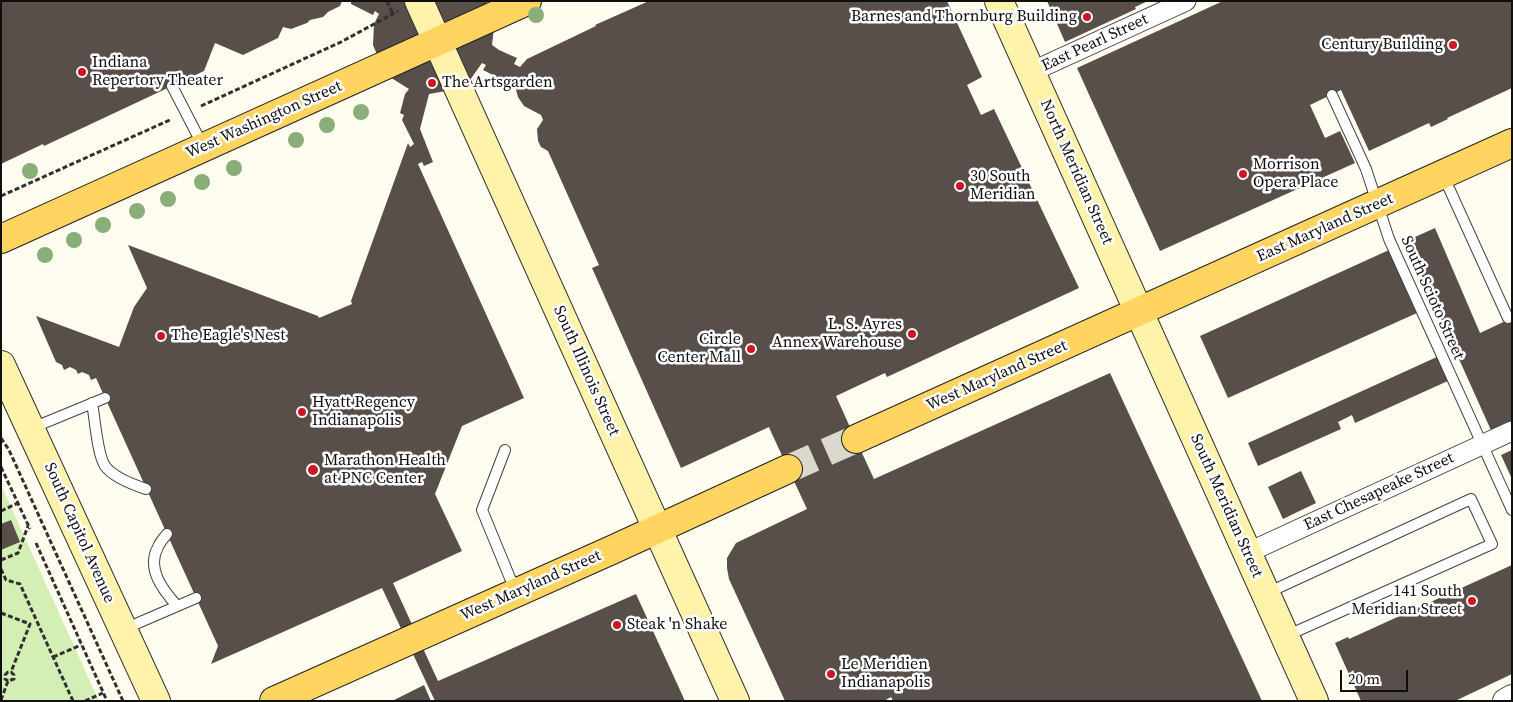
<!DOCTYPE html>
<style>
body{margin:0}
#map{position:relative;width:1513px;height:702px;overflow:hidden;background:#fffcf0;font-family:"Source Serif 4",serif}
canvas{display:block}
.frame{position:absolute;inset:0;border:2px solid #0f0f0f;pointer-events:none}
.scale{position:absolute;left:1340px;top:670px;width:68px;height:22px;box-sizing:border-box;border:2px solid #0f0f0f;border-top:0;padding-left:6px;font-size:15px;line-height:18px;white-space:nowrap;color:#0f0f0f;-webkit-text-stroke:4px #fff;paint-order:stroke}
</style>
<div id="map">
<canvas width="1513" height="702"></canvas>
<div class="frame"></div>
<div class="scale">20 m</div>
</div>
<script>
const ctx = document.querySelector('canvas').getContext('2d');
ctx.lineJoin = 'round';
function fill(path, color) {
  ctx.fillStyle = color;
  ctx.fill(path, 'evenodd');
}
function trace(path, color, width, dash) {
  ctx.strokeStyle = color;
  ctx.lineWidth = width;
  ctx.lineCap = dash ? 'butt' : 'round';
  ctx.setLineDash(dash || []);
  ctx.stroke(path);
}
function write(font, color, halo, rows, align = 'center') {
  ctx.font = font + ' "Source Serif 4",serif';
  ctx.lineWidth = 5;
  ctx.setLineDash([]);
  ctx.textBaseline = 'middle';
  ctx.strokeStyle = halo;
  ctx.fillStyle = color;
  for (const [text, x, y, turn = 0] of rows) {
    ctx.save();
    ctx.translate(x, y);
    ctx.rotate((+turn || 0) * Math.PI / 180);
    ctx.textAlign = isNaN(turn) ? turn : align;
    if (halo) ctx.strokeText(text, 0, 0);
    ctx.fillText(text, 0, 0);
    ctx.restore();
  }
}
const green = new Path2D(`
 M1,485L99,701H1Z`);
const building = new Path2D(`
 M1,1H342L340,6L328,12L323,17L310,20L307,23L291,29L283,27L278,38L243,55L215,43L204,71L44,146L43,144L1,164Z
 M351,1H486L490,7L494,28L492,45L499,50L517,58L514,64L520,67L527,59L596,26L595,25L649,1H947L982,77L967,85L981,115L994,109L1079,288L887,377L885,373L836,396L849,425L874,479L1110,373L1262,701H893L891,697L884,701H785L729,579L727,568V558L736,543L807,509L772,434L769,427L681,468L592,268L599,265L548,151L541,147L538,141L537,129L543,120L541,115L524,106L518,97L515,86L483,70L486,65L482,63L470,80L446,91L429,94L420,129L433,162L424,166L422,162L418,164L524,398L462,426L435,494L462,551L393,583L438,681L636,594L685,701H435L382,588L211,664L218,646L96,378L91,380L89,375L82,372L78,374L76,370L70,367L64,370L62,365L56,362L36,316L119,347L134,307L147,288L128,245L318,316L319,318L352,304L351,301L408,143L410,147L414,144L402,120L404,115L400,113L405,94L409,89L393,79L383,69L373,45L374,24L379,14L375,11L373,15L351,4Z
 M1047,1H1148L1135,7L1136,9L1065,42Z
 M1223,1H1512V88L1447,118L1448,119L1431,127L1429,123L1369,151L1341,90L1310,105L1325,138L1340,131L1355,163L1160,251L1077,68Z
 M1435,228L1480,333L1512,318V429L1494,437L1406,241Z
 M1389,250L1417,313L1228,398L1200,336Z
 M1439,356L1450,380L1355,423L1352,415L1338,422L1341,429L1258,466L1248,443Z
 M1512,450V479L1501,455Z
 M1301,471L1316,503L1283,519L1268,487Z
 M11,520L20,542L1,550V524Z
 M1512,565V674L1455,701H1361L1335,643L1348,637L1349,639Z
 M424,685L431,701H392Z`);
const primaryTunnel = new Path2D(`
 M788,469L856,439`);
const path = new Path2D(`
 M387,1L393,14
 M201,106L341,42L398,11
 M1,196L172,119
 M1,438L9,450L123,701
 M1,467L30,529
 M1,511L18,503
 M36,543L107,701
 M1,560L18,553L28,526
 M1,569L6,580L20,584L73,701
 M1,613L30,624L11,672
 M53,657L81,645
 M1,700L8,681L14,679V675L11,672H8L5,675V679L8,681
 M85,701L103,693`);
const service = new Path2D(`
 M172,86L203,146
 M1332,95L1366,169L1389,239L1512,510
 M1443,175L1508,318
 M92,403C95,418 97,454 105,466C113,477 134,485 146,489
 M32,428L105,398
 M505,450L482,510L510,578L517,590
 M167,534C164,538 160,542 158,547C146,569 163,590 177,606
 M1267,593L1471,499L1492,544L1286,636
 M124,629L196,598`);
const minor = new Path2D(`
 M1031,72L1186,1
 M1247,553L1512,431`);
const tertiary = new Path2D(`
 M1505,701L1512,697`);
const secondary = new Path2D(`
 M419,1L735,701
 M999,1L1314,701
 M1,365L156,701`);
const primary = new Path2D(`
 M1,239L527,1
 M856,439L1512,143
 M274,701L614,549L788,469`);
const trees = [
 [536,15],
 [361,112],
 [327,125],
 [296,140],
 [234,168],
 [30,171],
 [202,182],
 [168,199],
 [137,211],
 [103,225],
 [74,240],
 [45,255]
];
const markers = [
 [1087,17,5,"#cf1624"],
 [1453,45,5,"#cf1624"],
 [82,72,5,"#cf1624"],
 [432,83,5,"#cf1624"],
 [1243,174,5,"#cf1624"],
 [960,186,5,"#cf1624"],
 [912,334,5,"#cf1624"],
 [161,336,5,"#cf1624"],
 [751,349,5,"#cf1624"],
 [302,412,5,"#cf1624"],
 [313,470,6,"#cf1624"],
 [1472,601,5,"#cf1624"],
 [617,625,5,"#cf1624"],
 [831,674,5,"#cf1624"]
];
const poiNames = [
 ["Barnes and Thornburg Building",1077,17,"right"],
 ["Century Building",1443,45,"right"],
 ["Indiana",92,63],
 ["Repertory Theater",92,81],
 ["The Artsgarden",442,83],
 ["Morrison",1253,165],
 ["Opera Place",1253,183],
 ["30 South",970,177],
 ["Meridian",970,195],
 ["L. S. Ayres",902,325,"right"],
 ["Annex Warehouse",902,343,"right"],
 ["The Eagle's Nest",171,336],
 ["Circle",741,340,"right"],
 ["Center Mall",741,358,"right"],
 ["Hyatt Regency",312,403],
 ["Indianapolis",312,421],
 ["Marathon Health",324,461],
 ["at PNC Center",324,479],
 ["141 South",1462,592,"right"],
 ["Meridian Street",1462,610,"right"],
 ["Steak 'n Shake",627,625],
 ["Le Meridien",841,665],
 ["Indianapolis",841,683]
];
const streetNames = [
 ["East Pearl Street",1095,43,-25],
 ["West Washington Street",264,120,-24],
 ["North Meridian Street",1076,172,66],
 ["East Maryland Street",1325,228,-24],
 ["South Scioto Street",1432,298,66],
 ["South Illinois Street",586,371,66],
 ["West Maryland Street",997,376,-24],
 ["East Chesapeake Street",1379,492,-25],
 ["South Meridian Street",1226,506,66],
 ["South Capitol Avenue",79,533,66],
 ["West Maryland Street",531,586,-24]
];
fill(green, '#d4efb5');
fill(building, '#594f4a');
trace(primaryTunnel, '#dbd8ce', 28, [28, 14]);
trace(service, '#424242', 12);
trace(minor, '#424242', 21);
trace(tertiary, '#424242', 26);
trace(secondary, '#313131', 30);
trace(primary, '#202020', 30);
trace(path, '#313131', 3, [5, 2.5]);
trace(service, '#fff', 10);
trace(minor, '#fff', 19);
trace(tertiary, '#fff', 24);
trace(secondary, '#fff3ab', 28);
trace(primary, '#ffd460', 28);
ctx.fillStyle = '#8aae79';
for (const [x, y] of trees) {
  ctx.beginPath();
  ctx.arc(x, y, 8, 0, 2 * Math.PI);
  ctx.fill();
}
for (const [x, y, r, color] of markers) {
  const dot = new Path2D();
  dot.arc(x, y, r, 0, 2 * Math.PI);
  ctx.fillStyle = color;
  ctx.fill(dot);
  trace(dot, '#fff', 2);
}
write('16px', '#0f0f0f', '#fff', poiNames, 'left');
write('16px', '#0f0f0f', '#fff', streetNames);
</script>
